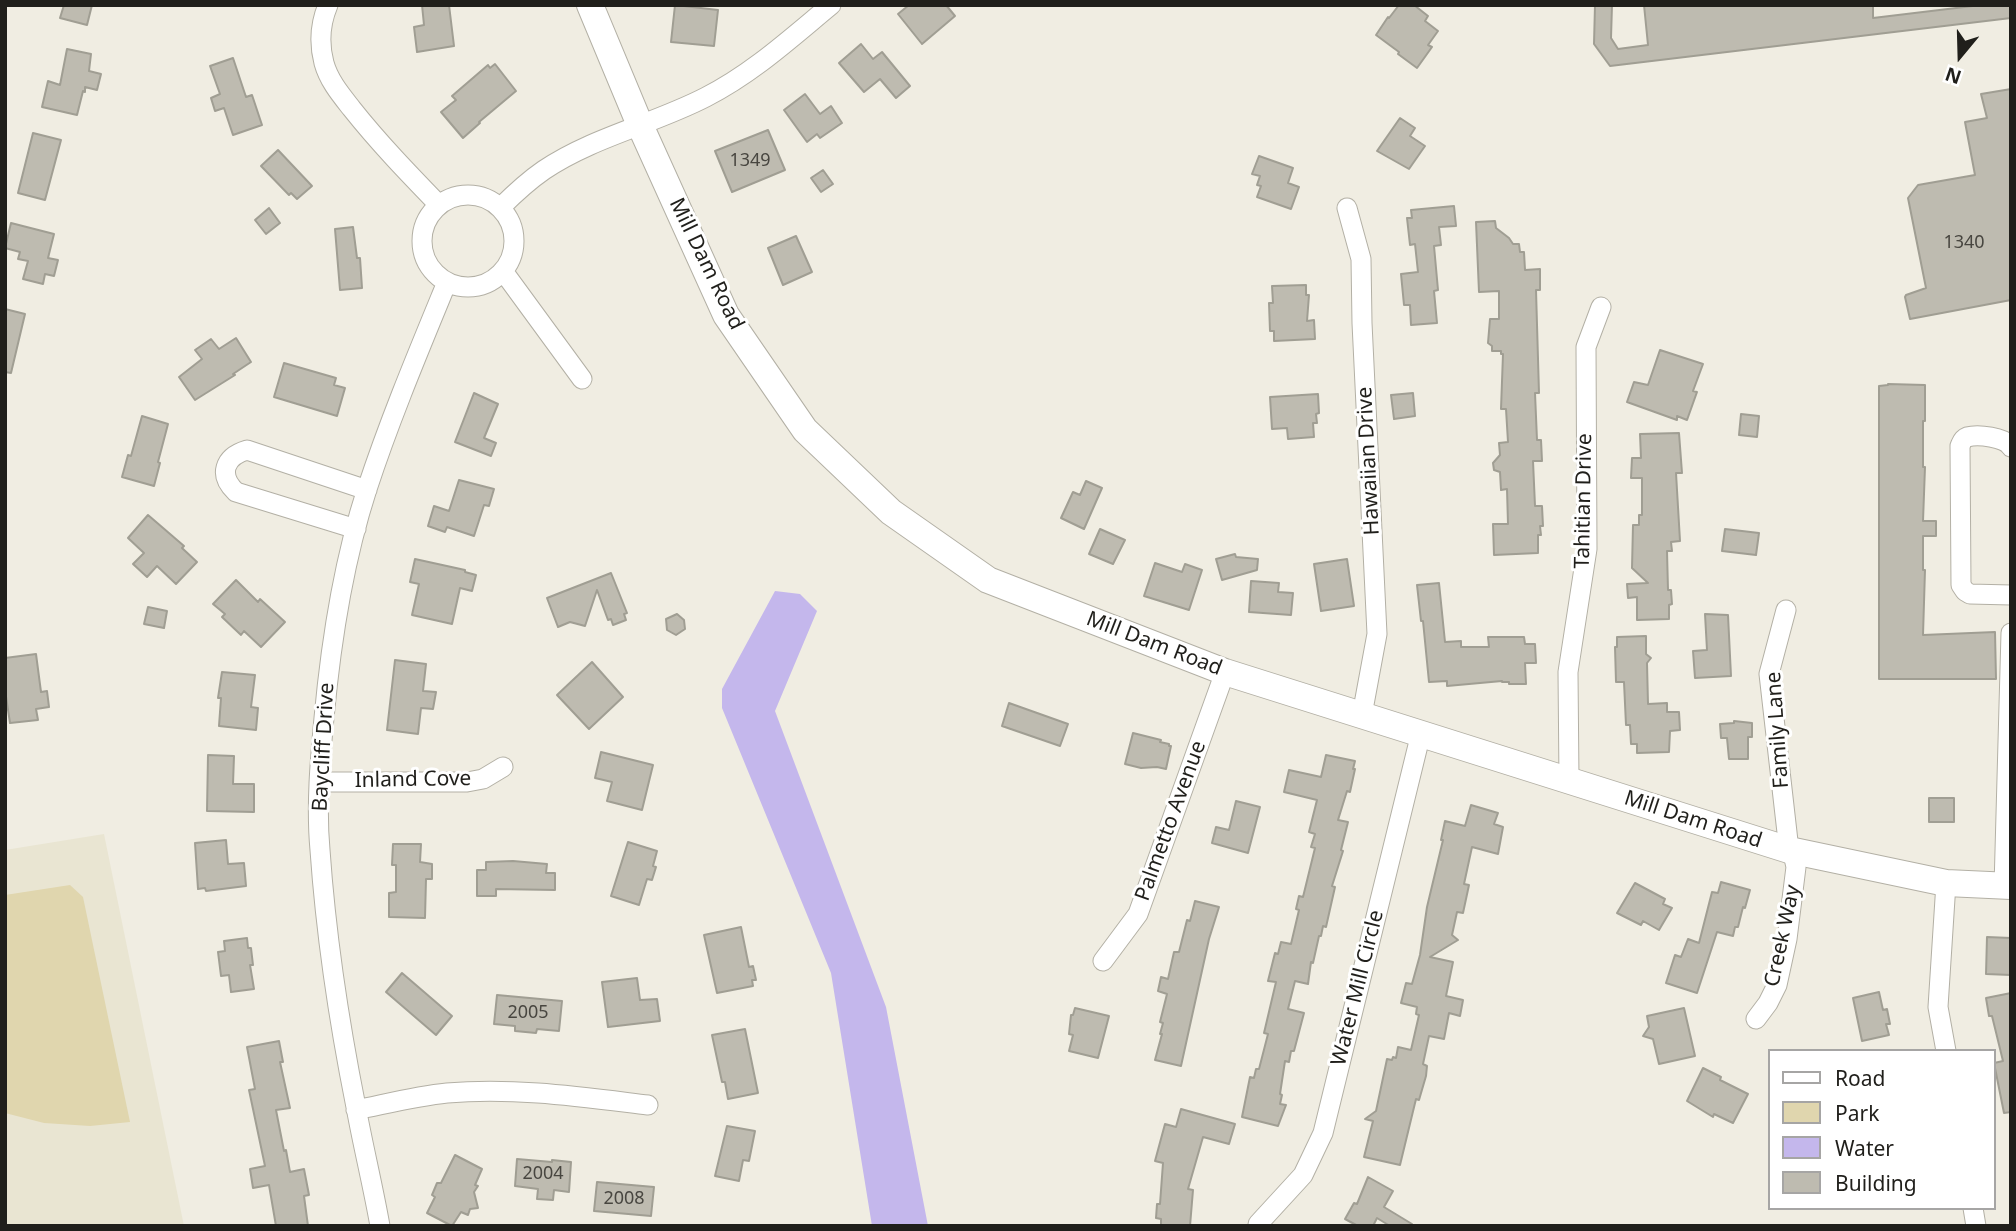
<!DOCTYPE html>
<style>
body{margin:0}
#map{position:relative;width:2016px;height:1231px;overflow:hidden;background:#f0ede2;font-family:"Noto Sans",sans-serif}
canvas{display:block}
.frame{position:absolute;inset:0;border:7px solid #201f1b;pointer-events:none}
.legend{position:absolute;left:1768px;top:1049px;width:228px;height:161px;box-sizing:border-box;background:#fff;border:2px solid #a6a5a4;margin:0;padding:9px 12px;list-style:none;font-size:21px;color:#201f1b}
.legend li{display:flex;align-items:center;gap:14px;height:35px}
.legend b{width:35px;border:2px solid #a6a5a4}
.north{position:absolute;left:1925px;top:21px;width:70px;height:70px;-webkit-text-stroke:5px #fff;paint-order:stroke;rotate:199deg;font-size:19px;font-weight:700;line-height:28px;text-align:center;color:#201f1b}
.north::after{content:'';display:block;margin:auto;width:24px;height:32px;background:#201f1b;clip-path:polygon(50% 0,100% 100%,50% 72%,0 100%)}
</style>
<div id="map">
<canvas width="2016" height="1231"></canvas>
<div class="frame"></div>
<ul class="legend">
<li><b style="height:9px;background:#fff"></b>Road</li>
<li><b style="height:19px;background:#e0d6ae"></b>Park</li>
<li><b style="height:19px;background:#c4b7ec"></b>Water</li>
<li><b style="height:19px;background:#bebbb0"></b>Building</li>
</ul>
<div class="north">N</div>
</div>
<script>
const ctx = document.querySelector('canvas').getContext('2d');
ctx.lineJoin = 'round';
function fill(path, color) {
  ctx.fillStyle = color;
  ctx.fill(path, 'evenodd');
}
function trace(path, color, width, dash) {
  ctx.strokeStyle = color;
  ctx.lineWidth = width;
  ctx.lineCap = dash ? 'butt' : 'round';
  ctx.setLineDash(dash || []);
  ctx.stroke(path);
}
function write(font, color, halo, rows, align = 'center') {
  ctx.font = font + ' "Noto Sans",sans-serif';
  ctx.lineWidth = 6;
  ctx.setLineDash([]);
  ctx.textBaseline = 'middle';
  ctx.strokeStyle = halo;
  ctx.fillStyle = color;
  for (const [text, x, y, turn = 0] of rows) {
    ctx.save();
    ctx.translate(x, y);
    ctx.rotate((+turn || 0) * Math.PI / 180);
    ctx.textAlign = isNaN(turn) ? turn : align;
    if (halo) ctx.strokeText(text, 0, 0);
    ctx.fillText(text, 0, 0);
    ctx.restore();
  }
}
const built = new Path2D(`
 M104,834L184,1226H5V850Z`);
const green = new Path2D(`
 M70,885L83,897L130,1122L90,1126L44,1123L5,1113V895Z`);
const water = new Path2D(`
 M775,591L800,594L817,611L775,711L886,1007L928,1226H872L831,973L722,708V689Z`);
const building = new Path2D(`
 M64,5H92L87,25L60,18Z
 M422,5H449L454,46L417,52L414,27L424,25Z
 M675,5L718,10L714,46L671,42Z
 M909,5H946L955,16L922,44L898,14Z
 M1399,5H1414L1428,16L1425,21L1438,31L1428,45L1432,47L1417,68L1398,54L1399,52L1376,35L1388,17L1389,18Z
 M1595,5H1612L1611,38L1618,49L1648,45L1644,5H1873V18L1981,5H2011V18L1610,66L1594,44Z
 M861,44L873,59L882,52L910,86L896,98L880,79L864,92L839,63Z
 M67,49L91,54L89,71L101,74L97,90L85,87V92L83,91L77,115L42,107L48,81L60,85Z
 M233,58L246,97L252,95L262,125L233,135L224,108L215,111L211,98L220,94L210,66Z
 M495,64L516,91L479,122L480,123L463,138L441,112L456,100L452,96L488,65L490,68Z
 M2011,89V300L1910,319L1905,297L1906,295L1926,288L1908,198L1918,185L1975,175L1965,122L1987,118L1981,94Z
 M805,94L820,114L831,106L842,123L820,138L817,134L807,142L784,110Z
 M1400,118L1415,128L1410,136L1425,146L1409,169L1377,151Z
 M768,130L785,170L732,192L715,151Z
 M33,133L61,140L45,200L18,193Z
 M278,150L312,186L297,199L291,193L289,195L261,166Z
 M1259,156L1293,168L1288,183L1299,187L1291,209L1257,197L1261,186L1257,185L1260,176L1252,174Z
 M823,170L833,184L821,192L811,178Z
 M1454,206L1456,226L1439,227L1441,245L1434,246L1438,290L1434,291L1437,323L1411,325L1410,305H1404L1401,274L1418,272L1415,244L1410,245L1407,218H1412L1411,210Z
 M269,208L280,223L266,234L255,220Z
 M1495,221L1496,228L1509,238L1513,244H1519L1520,252H1524L1525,270L1540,269V290H1536L1539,393H1535L1537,440H1541L1542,461H1533L1535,506H1542L1543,526H1540L1541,535H1538V553L1494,555L1493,524H1508L1507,489L1501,490L1500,472L1494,470L1493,463L1500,455L1499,443L1508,442L1506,409H1501L1503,354H1501V351H1492V346L1488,343L1490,319H1499V291L1479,292L1476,222Z
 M11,223L54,234L48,258L58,260L54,276L45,274L43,284L23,279L28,261L18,259L20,252L5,248Z
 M353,227L357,258H360L362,288L340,290L335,229Z
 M796,236L812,272L783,285L768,248Z
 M1306,285V295H1309L1307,321L1314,320L1315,339L1274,341V331H1270L1269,303H1273L1272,286Z
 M5,309L25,314L11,373L5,372Z
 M236,338L251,362L233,374L235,375L195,400L179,377L202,359L195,350L211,339L219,349Z
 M1660,350L1703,364L1693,391L1697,392L1687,420L1677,416V420L1627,402L1634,382L1648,385Z
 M284,363L336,378L334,385L345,388L337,416L274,397Z
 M1888,384L1925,385V421H1923V467H1925L1923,521H1936V536H1923V570H1925L1923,635L1995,632L1996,679H1879V386L1888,385Z
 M474,393L498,404L484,438L496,443L491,456L455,442Z
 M1413,393L1415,416L1394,419L1391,395Z
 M1318,394L1319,413L1316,414L1317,423H1313L1314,437L1288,439L1287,428L1272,429L1270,397Z
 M1741,414L1759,416L1757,437L1739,435Z
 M142,416L168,424L158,462L160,463L154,486L122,477L128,455L131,456Z
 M1679,433L1682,473H1676L1680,541L1671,542L1672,551H1667L1668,590H1671L1672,604L1669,605V619L1637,620V597L1628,598L1627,584L1648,583L1632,568L1633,525H1639V515H1642V478H1631L1632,458H1641L1640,434Z
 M459,480L494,489L489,506L484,505L474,536L447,527L445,532L428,526L434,506L449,511Z
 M1086,481L1102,488L1084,529L1061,518L1073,492L1080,495Z
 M148,515L184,546L182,548L197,562L176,584L157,566L147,577L133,564L144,553L128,538Z
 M1100,529L1125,540L1113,564L1089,554Z
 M1725,529L1759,533L1756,555L1722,551Z
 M1235,554L1236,557L1258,559L1257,570L1222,580L1216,559Z
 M415,559L465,570V572L476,575L472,591L460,588L452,624L412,615L419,584L410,582Z
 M1347,559L1354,606L1321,611L1314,564Z
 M1155,563L1182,572L1185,564L1202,570L1189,610L1144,596Z
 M611,573L627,613L624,614L626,620L613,625L611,619L608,620L597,590L585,626L570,622L558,627L547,598Z
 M236,580L258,602L260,599L285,622L261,647L244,631L241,635L222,617L225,614L213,604Z
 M1251,581L1279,583L1278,592L1293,593L1291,615L1249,612Z
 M1439,583L1445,642L1461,641V647H1489L1488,637H1524L1525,644H1535L1536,663H1525L1526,684H1509V682H1502V681L1447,686V681L1429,682L1423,621H1421L1417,585Z
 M148,607L167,611L164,628L144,624Z
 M677,614L684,620L685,629L676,635L667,630L666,619Z
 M1705,614L1728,615L1731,676L1695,678L1693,651L1707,650Z
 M1646,636V654L1651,658L1647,663L1648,704L1667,703V712H1679L1680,730L1670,731L1669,752L1637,753V744H1631L1630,725H1626L1624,682H1616L1615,647H1617V637Z
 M36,654L41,692L47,691L49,707L36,709L38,720L10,723L5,690V658Z
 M395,660L426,664L423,691L436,692L433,709L421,708L418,734L387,730Z
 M592,662L623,697L589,729L557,695Z
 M222,672L255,675L251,707L258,708L256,730L219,726L221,698H218Z
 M1009,703L1068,724L1060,746L1002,726Z
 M1734,721L1752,723V737H1748V759H1729L1727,738H1721L1720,724L1734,723Z
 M1133,733L1161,740L1160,742L1169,744V746H1171L1166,769L1157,767L1141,768L1125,764Z
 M601,752L653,765L642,810L607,801L612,782L595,778Z
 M208,755L234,756L233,784H254V812L207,811Z
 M1326,755L1355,761L1353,769H1355L1350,792L1347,791L1338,820L1348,822L1341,850L1343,851L1332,886L1335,887L1326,927L1323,926L1321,936H1319L1313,963L1311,962L1308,984L1295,981L1288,1009L1304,1013L1294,1051H1291L1289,1062L1285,1061L1280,1094L1282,1095L1280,1104L1286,1105L1278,1126L1242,1117L1250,1077L1254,1078L1256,1069H1259L1268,1034L1264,1033L1276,982L1268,981L1275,953L1278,954L1281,942L1291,944L1299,910L1296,909L1299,896L1303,897L1315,848L1311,847L1315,834L1309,832L1317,800L1284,792L1289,770L1321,777Z
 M1929,798H1954V822H1929Z
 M1236,801L1260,807L1248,853L1212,843L1216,827L1229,830Z
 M1471,805L1498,813L1494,824L1503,827L1498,854L1472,847L1464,884L1469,885L1463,913L1457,912L1452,935L1458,940L1430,957L1453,962L1446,996L1463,1000L1460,1016L1449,1013L1444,1039L1429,1036L1423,1064L1427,1066L1426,1076L1419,1100L1416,1099L1400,1165L1364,1157L1373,1121L1365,1119L1376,1111L1387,1059L1392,1060L1393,1057L1396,1058L1398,1047L1411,1050L1419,1015L1416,1014L1417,1007L1401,1003L1406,983L1412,984L1420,955L1427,907L1443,840H1441L1445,821L1465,826Z
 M226,840L228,864L244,863L246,886L206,891L205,888L198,889L195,843Z
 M628,842L657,851L653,866L656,867L652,880L647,879L639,905L611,896Z
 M393,844H421L420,862L432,864V879H426L425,918L389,917V893L396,892V865H392Z
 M513,861L547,864L546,873H555V890L496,889V896H477V870H486V862Z
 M1721,882L1750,890L1745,908L1743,907L1738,927H1735L1733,936L1717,932L1697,993L1666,983L1675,955L1681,957L1688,939L1699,943L1712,892L1718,893Z
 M1635,883L1665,899L1663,904L1672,908L1659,930L1643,921L1641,925L1617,913Z
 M1195,901L1219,907L1209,939L1181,1066L1155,1060L1162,1034H1160L1163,1023L1160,1022L1167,994L1158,991L1161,977L1168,979L1174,952H1179L1187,920L1190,921Z
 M741,927L749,967L753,966L756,980H752L753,986L717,993L704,935Z
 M1987,937L2011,938V975L1986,974Z
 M247,938L248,948H251L253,965H250L254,989L231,992L229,975L221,976L218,952L225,951L224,941Z
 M402,973L452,1016L436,1035L386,992Z
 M637,978L640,1000L657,999L660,1021L608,1027L602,982Z
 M1879,992L1883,1010L1887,1009L1890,1024H1886L1889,1035L1862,1041L1853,998Z
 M2011,993V1112L2004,1113L1994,1063L2003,1061L1992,1016H1989L1986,998Z
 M497,995L562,1001L559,1031L537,1029L536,1033L515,1031V1026L494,1024Z
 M1075,1008L1109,1016L1098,1058L1069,1051L1073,1035L1069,1034L1071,1015H1073Z
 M1684,1008L1695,1056L1659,1064L1653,1039L1643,1036L1649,1027L1647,1016Z
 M745,1029L758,1093L728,1099L725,1082H722L712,1035Z
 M279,1041L283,1062H280L290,1108L276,1110L284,1151L286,1150L290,1172L304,1169L309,1195L304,1196L308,1226H276L269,1185L253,1188L250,1169L265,1166L249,1090L255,1089L247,1047Z
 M1703,1068L1721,1077L1720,1080L1748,1094L1733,1123L1714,1114L1713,1117L1687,1101Z
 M1181,1109L1235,1124L1229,1144L1203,1137L1188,1189L1193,1190L1190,1226H1161V1219L1156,1218L1157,1204H1160L1163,1163L1155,1161L1165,1124L1176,1127Z
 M727,1126L755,1131L749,1161L743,1160L739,1181L715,1176Z
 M455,1155L482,1169L475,1185L478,1186L474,1192L478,1208L470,1209L468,1215L461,1212L452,1226L427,1213L435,1197L432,1195L437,1183H441Z
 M517,1159L552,1162V1160L571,1162L569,1192L554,1190L553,1200L537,1199L538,1189L515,1186Z
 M1368,1177L1393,1191L1384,1207L1412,1224L1411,1226H1390L1377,1218L1373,1226H1358L1345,1219L1354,1203L1357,1204Z
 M597,1182L654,1187L651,1216L594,1211Z`);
const street = new Path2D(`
 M328,5C320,24 319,44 324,63C329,81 341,95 352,109C379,143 409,174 439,205
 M422 241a46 46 0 1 1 92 0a46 46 0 1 1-92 0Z
 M500,208C514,194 528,181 544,170C593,137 654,124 706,97C753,73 791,38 831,5
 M1347,208L1361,259L1362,323L1377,634L1362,715
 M503,271L582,379
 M2011,447C2005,437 1978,434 1967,437C1962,439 1962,442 1960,446L1961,585L1965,591L1970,594L2011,595
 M356,529L236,492C218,475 224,457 247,450L367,490
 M1569,781L1568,672L1587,549L1586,347L1601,307
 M320,782H467L483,779L503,767
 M2004,887L2011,633
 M1103,961L1138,914L1225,672
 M1756,1019L1768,1003L1777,985L1787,939L1796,867L1794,858L1789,850L1769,674L1786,610
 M1946,1051L1938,1007L1946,883
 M356,1110C386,1104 417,1096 447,1093C514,1087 582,1097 648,1105
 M1973,1208L1976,1226
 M1258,1224L1303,1175L1323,1133L1421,733
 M380,1226C373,1186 363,1146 356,1107C339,1022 326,936 320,850C316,806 320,761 324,718C331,641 343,563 367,489C390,419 419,350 447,282`);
const secondary = new Path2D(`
 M590,5L640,125L726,315L805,430L891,512L988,580L1225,672L1789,850L1946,883L2011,886`);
const numberNames = [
 ["1349",750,161],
 ["1340",1964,243],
 ["2005",528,1013],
 ["2004",543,1174],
 ["2008",624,1199]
];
const streetNames = [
 ["Mill Dam Road",706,264,64],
 ["Hawaiian Drive",1369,461,-93],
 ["Tahitian Drive",1584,501,-89],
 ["Mill Dam Road",1154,644,21],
 ["Family Lane",1778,730,-94],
 ["Baycliff Drive",324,747,-87],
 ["Inland Cove",413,780,-1],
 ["Mill Dam Road",1693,820,18],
 ["Palmetto Avenue",1171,821,-70],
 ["Creek Way",1783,936,-78],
 ["Water Mill Circle",1358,988,-76]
];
fill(built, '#e9e5d2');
fill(green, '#e0d6ae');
fill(water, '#c4b7ec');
fill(building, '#bebbb0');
trace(building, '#a09e93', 2);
trace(street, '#b3b0a5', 21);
trace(secondary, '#b3b0a5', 28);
trace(street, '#fff', 19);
trace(secondary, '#fff', 26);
write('18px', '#484640', null, numberNames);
write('21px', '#201f1b', '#fff', streetNames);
</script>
